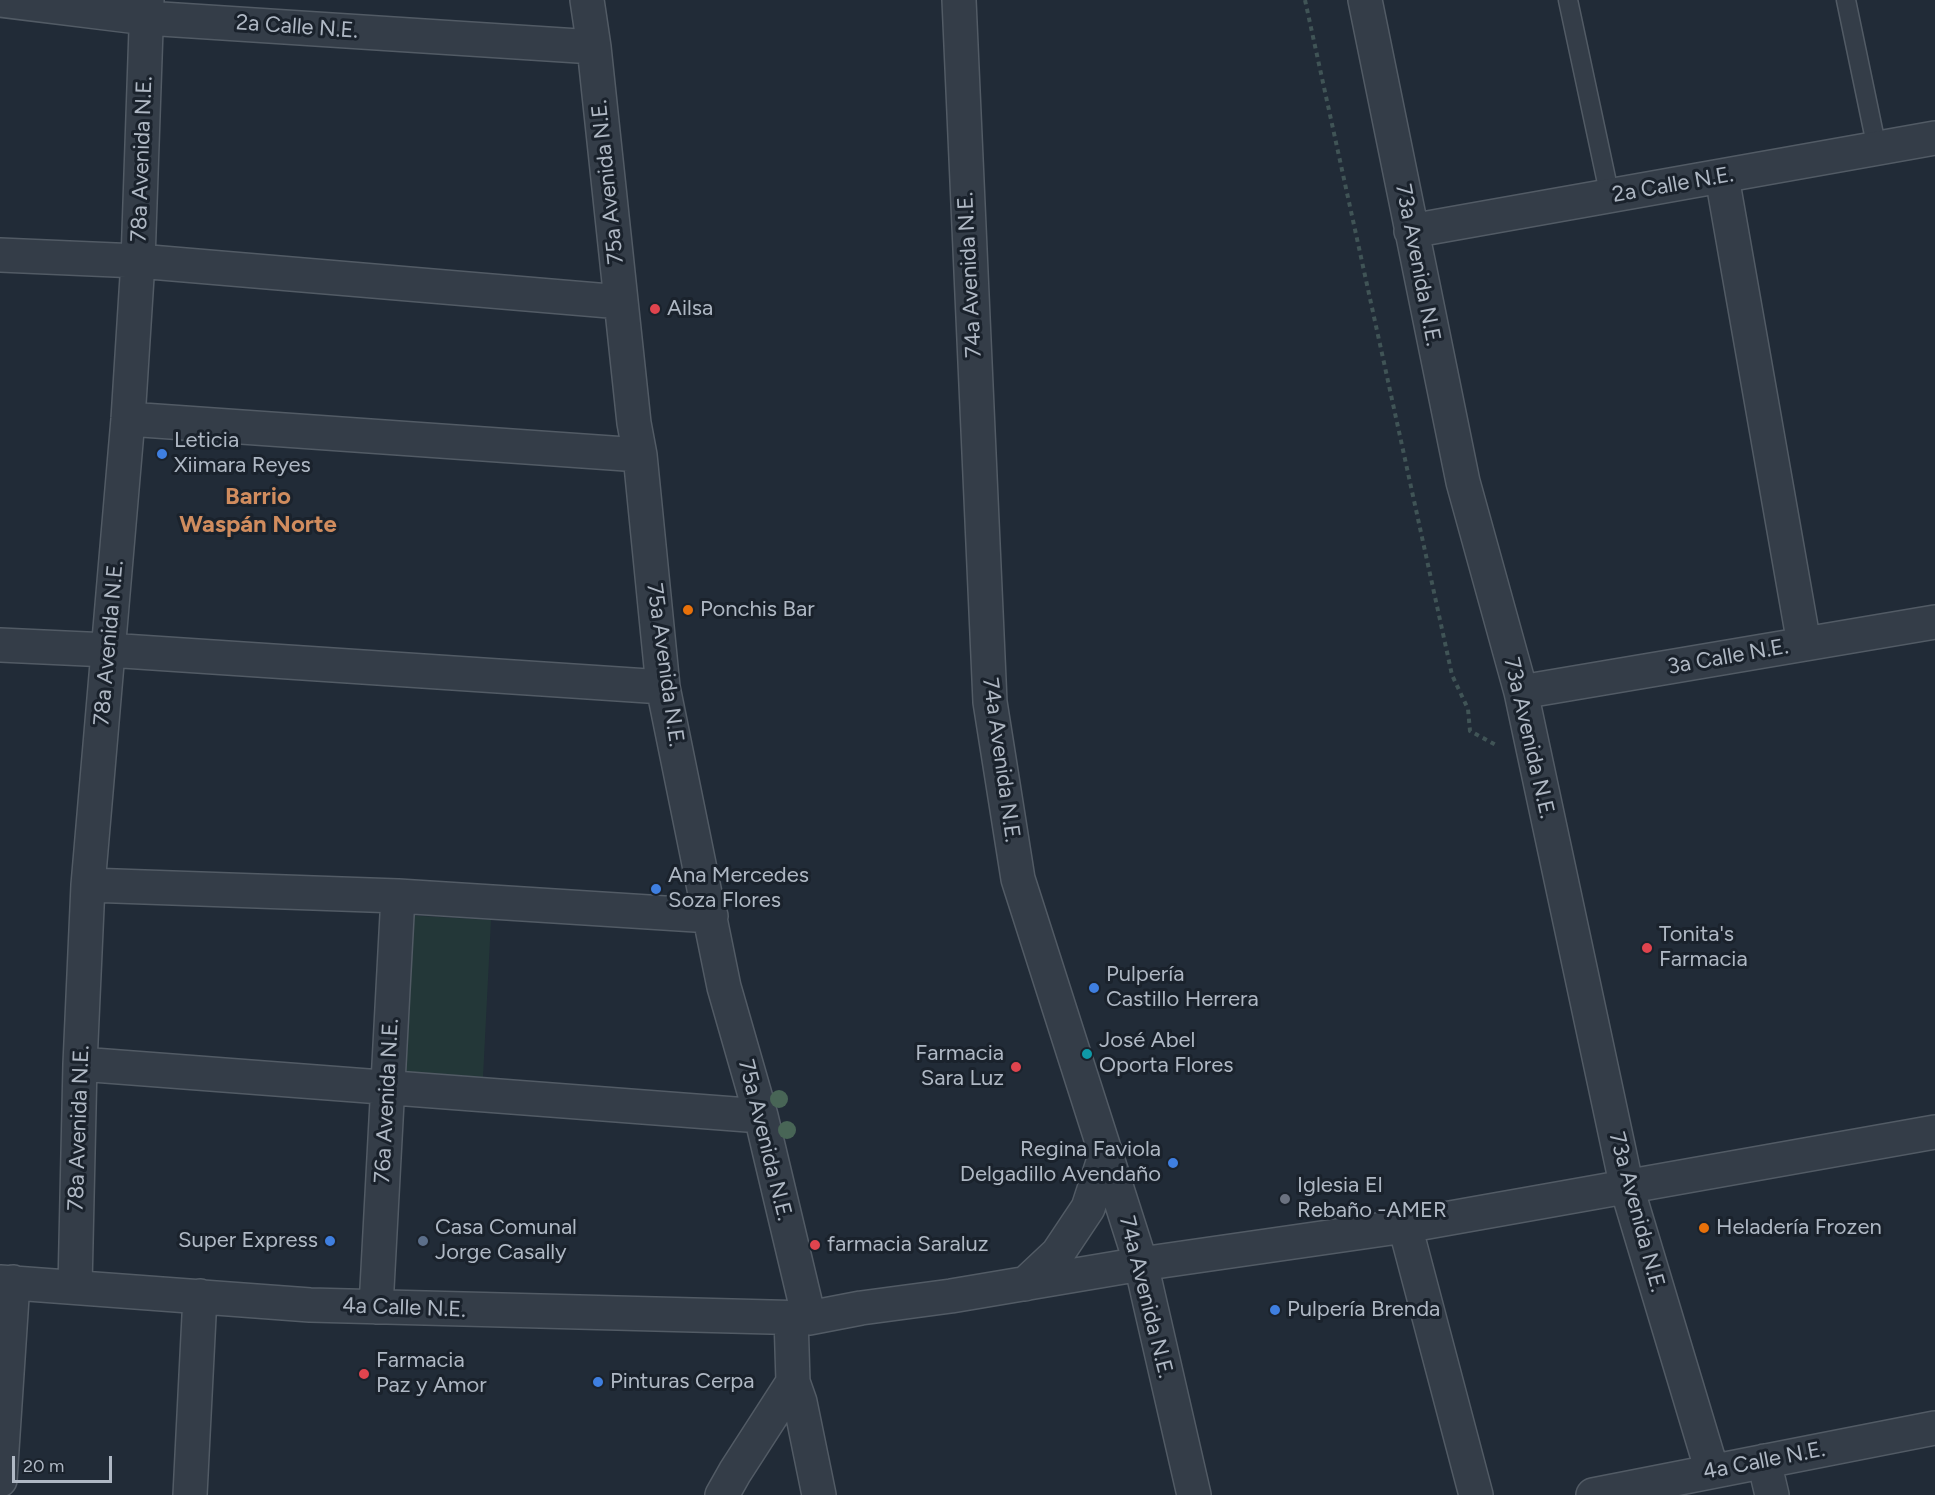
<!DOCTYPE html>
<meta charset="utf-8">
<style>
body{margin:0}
#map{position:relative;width:1935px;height:1495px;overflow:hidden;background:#212b37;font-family:Figtree,sans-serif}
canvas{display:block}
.scale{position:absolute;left:12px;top:1456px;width:100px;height:27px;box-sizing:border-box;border:3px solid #afb8c4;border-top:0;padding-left:8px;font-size:18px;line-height:21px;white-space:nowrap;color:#afb8c4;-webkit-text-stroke:4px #1a222c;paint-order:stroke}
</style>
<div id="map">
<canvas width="1935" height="1495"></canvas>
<div class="scale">20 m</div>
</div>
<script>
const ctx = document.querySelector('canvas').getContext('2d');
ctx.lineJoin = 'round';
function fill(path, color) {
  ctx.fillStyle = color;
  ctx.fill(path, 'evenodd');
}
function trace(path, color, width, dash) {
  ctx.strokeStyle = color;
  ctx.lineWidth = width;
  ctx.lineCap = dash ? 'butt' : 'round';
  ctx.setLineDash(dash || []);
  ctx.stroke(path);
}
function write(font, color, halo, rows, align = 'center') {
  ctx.font = font + ' Figtree,sans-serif';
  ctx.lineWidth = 6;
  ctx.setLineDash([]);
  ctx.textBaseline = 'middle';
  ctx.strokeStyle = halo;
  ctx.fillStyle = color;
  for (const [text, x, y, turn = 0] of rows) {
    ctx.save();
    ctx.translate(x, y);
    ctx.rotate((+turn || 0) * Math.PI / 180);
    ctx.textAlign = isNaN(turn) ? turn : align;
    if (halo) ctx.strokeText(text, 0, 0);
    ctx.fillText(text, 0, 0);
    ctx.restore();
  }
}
const green = new Path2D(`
 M404,915L491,920L483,1077L395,1072Z`);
const path = new Path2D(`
 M1305,0L1452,675L1468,709L1470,731L1496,745`);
const service = new Path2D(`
 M1568,0L1610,197
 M1846,0L1877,149`);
const minor = new Path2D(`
 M0,0L146,18L594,47
 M587,0L594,47L634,423L640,455L663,687L724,987L761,1116L809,1318
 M959,0L990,702L1018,879L1141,1264L1194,1495
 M1365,0L1463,482L1521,692L1627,1188L1712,1471
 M1722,177L1804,644
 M1411,231L1935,138
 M0,255L138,261L621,302
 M128,419L640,455
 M0,645L108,650L663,687
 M1521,692L1935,622
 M88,885L398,896L711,916
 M80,1064L761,1116
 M1405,1226L1476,1495
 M0,1282L310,1305L809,1318L861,1308L951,1296L1141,1264L1405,1226L1935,1132
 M1025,1284L1058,1253L1088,1208L1106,1153
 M75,1287L80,1064L88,885L128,419L138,261L147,0
 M376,1307L398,896
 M793,1382L800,1402L819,1495
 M1764,1461L1772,1495
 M0,1480L13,1282
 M190,1495L200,1296
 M722,1495L735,1472L793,1382L791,1317
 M1593,1495L1935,1428`);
const trees = [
 [779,1099],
 [787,1130]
];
const markers = [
 [655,309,6,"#e0444e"],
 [162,454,6,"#3f7fe0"],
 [688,610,6,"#e8710a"],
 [656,889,6,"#3f7fe0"],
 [1647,948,6,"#e0444e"],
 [1094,988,6,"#3f7fe0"],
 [1087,1054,6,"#0f9aa8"],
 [1016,1067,6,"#e0444e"],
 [1173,1163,6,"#3f7fe0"],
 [1285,1199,6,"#6b7280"],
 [1704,1228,6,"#e8710a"],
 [330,1241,6,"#3f7fe0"],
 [423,1241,6,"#5c6f8a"],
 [815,1245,6,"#e0444e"],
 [1275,1310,6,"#3f7fe0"],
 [364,1374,6,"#e0444e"],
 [598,1382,6,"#3f7fe0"]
];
const streetNames = [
 ["2a Calle N.E.",297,27,4],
 ["78a Avenida N.E.",142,159,-88],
 ["75a Avenida N.E.",608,182,-96],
 ["2a Calle N.E.",1673,185,-10],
 ["73a Avenida N.E.",1418,265,79],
 ["74a Avenida N.E.",970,275,-93],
 ["78a Avenida N.E.",109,643,-85],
 ["3a Calle N.E.",1728,657,-10],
 ["75a Avenida N.E.",665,665,82],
 ["73a Avenida N.E.",1529,738,77],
 ["74a Avenida N.E.",1001,760,82],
 ["76a Avenida N.E.",387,1101,-87],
 ["78a Avenida N.E.",79,1128,-88],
 ["75a Avenida N.E.",765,1140,76],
 ["73a Avenida N.E.",1637,1212,75],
 ["74a Avenida N.E.",1146,1297,76],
 ["4a Calle N.E.",404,1308,2],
 ["4a Calle N.E.",1764,1461,-11]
];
const poiNames = [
 ["Ailsa",667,309],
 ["Leticia",174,441],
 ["Xiimara Reyes",174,466],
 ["Ponchis Bar",700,610],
 ["Ana Mercedes",668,876],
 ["Soza Flores",668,901],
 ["Tonita's",1659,935],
 ["Farmacia",1659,960],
 ["Pulpería",1106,975],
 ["Castillo Herrera",1106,1000],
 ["José Abel",1099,1041],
 ["Oporta Flores",1099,1066],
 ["Farmacia",1004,1054,"right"],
 ["Sara Luz",1004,1079,"right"],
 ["Regina Faviola",1161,1150,"right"],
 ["Delgadillo Avendaño",1161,1175,"right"],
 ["Iglesia El",1297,1186],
 ["Rebaño -AMER",1297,1211],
 ["Casa Comunal",435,1228],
 ["Jorge Casally",435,1253],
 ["Heladería Frozen",1716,1228],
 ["Super Express",318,1241,"right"],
 ["farmacia Saraluz",827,1245],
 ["Pulpería Brenda",1287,1310],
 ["Farmacia",376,1361],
 ["Paz y Amor",376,1386],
 ["Pinturas Cerpa",610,1382]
];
const neighbourhoodNames = [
 ["Barrio",258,497],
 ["Waspán Norte",258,525]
];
fill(green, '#233738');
trace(service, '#525b65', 21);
trace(minor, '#525b65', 36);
trace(path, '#405456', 4, [4.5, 4.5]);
trace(service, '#343d48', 18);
trace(minor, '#343d48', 33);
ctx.fillStyle = '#486556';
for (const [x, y] of trees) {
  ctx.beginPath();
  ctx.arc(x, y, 9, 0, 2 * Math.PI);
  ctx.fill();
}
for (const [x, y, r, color] of markers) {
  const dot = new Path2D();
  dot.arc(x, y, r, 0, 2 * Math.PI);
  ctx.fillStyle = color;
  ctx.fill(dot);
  trace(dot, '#1a222c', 2);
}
write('22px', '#afb8c4', '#1a222c', streetNames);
write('22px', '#afb8c4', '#1a222c', poiNames, 'left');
write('bold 24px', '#d08c5e', '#1a222c', neighbourhoodNames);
</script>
